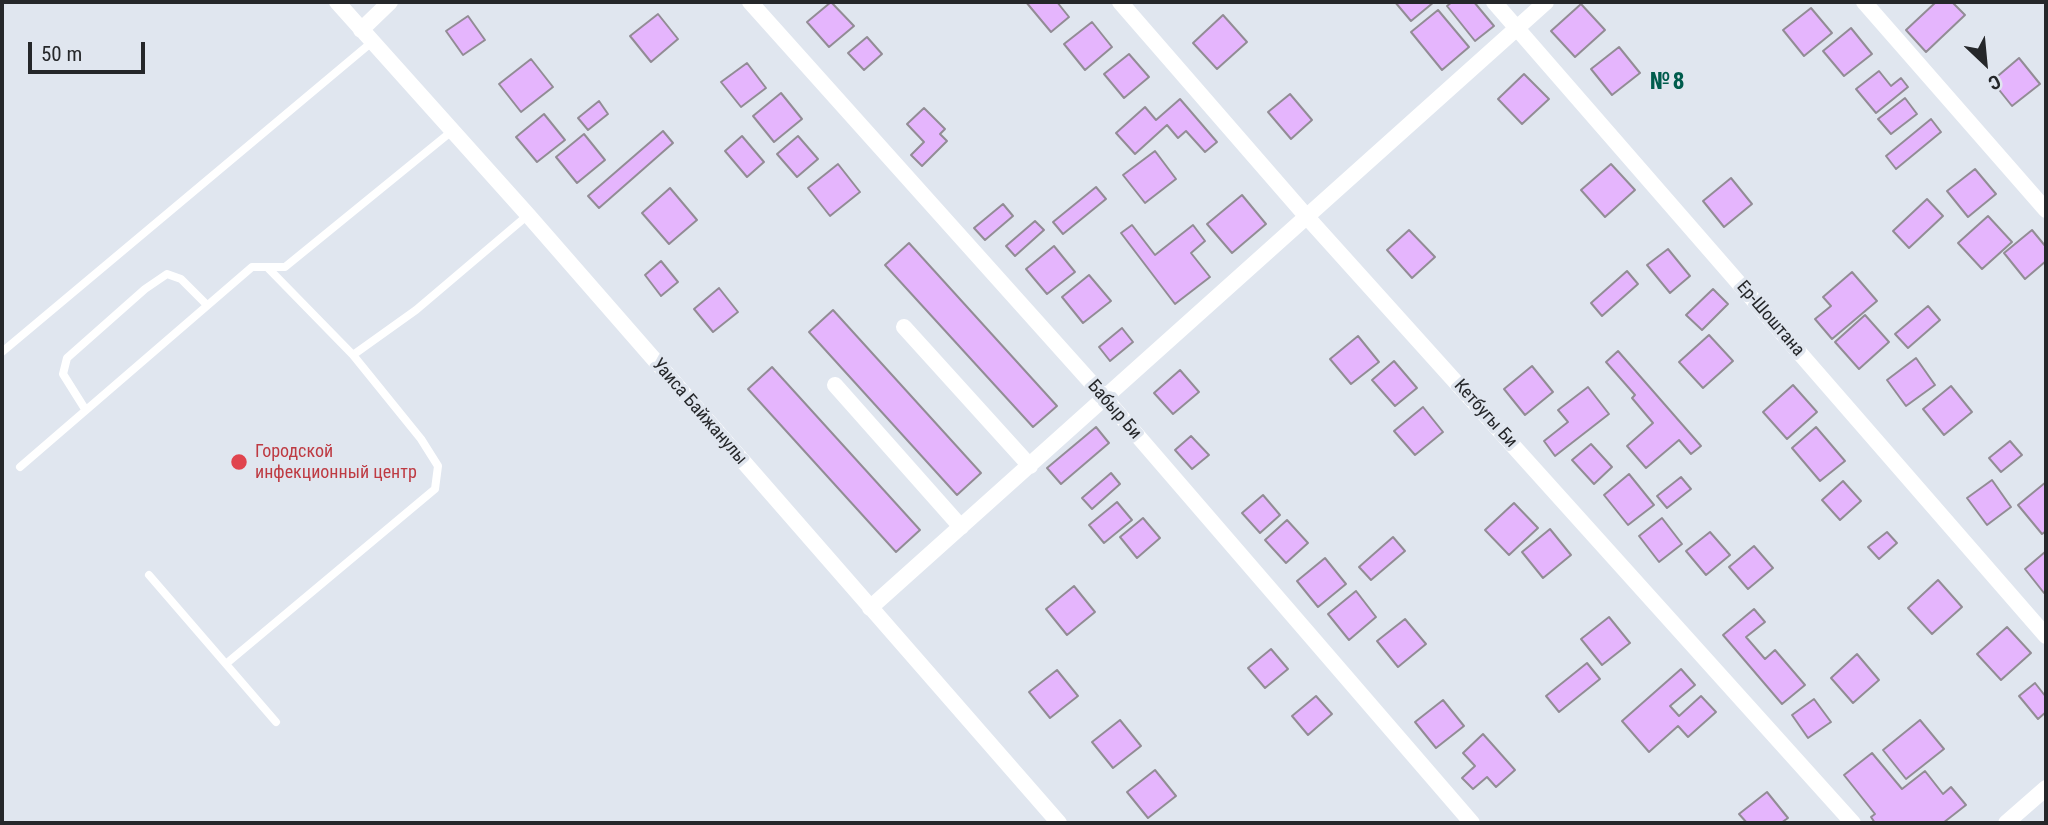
<!DOCTYPE html>
<meta charset="utf-8">
<style>
body{margin:0}
#map{position:relative;width:2048px;height:825px;overflow:hidden;background:#e0e6ef;font-family:"Roboto Condensed",sans-serif}
canvas{display:block}
.frame{position:absolute;inset:0;border:4px solid #25272a;pointer-events:none}
.north{position:absolute;left:1950px;top:28px;width:70px;height:70px;-webkit-text-stroke:5px #e0e6ef;paint-order:stroke;rotate:154deg;font-size:19px;font-weight:700;line-height:28px;text-align:center;color:#25272a}
.north::after{content:'';display:block;margin:auto;width:24px;height:32px;background:#25272a;clip-path:polygon(50% 0,100% 100%,50% 72%,0 100%)}
.scale{position:absolute;left:28px;top:42px;width:117px;height:32px;box-sizing:border-box;border:4px solid #25272a;border-top:0;padding-left:9px;font-size:21px;line-height:24px;white-space:nowrap;color:#25272a;-webkit-text-stroke:5px #e0e6ef;paint-order:stroke}
</style>
<div id="map">
<canvas width="2048" height="825"></canvas>
<div class="frame"></div>
<div class="north">С</div>
<div class="scale">50 m</div>
</div>
<script>
const ctx = document.querySelector('canvas').getContext('2d');
ctx.lineJoin = 'round';
function fill(path, color) {
  ctx.fillStyle = color;
  ctx.fill(path, 'evenodd');
}
function trace(path, color, width, dash) {
  ctx.strokeStyle = color;
  ctx.lineWidth = width;
  ctx.lineCap = dash ? 'butt' : 'round';
  ctx.setLineDash(dash || []);
  ctx.stroke(path);
}
function write(font, color, halo, rows, align = 'center') {
  ctx.font = font + ' "Roboto Condensed",sans-serif';
  ctx.lineWidth = 7;
  ctx.setLineDash([]);
  ctx.textBaseline = 'middle';
  ctx.strokeStyle = halo;
  ctx.fillStyle = color;
  for (const [text, x, y, turn = 0] of rows) {
    ctx.save();
    ctx.translate(x, y);
    ctx.rotate((+turn || 0) * Math.PI / 180);
    ctx.textAlign = isNaN(turn) ? turn : align;
    if (halo) ctx.strokeText(text, 0, 0);
    ctx.fillText(text, 0, 0);
    ctx.restore();
  }
}
const building = new Path2D(`
 M831,2L854,26L829,47L807,22Z
 M1026,2H1057L1069,17L1051,32Z
 M1395,2H1434L1411,21Z
 M1452,2H1474L1494,26L1475,41L1447,6Z
 M1936,2H1952L1965,15L1926,52L1906,30Z
 M1581,4L1605,30L1575,57L1551,31Z
 M1811,8L1832,33L1804,56L1783,30Z
 M1438,10L1469,47L1442,70L1411,32Z
 M658,14L678,39L651,62L630,36Z
 M1223,15L1247,42L1217,69L1193,43Z
 M468,16L485,40L463,55L446,31Z
 M1092,22L1112,47L1085,70L1064,44Z
 M1851,28L1872,54L1844,76L1823,51Z
 M867,37L882,54L864,70L848,53Z
 M1619,47L1640,73L1612,95L1591,69Z
 M1129,54L1149,77L1124,98L1104,74Z
 M2019,58L2040,84L2012,106L1992,81Z
 M531,59L553,87L521,112L499,84Z
 M747,63L766,88L741,107L721,82Z
 M1879,71L1891,86L1901,78L1908,87L1876,113L1856,89Z
 M1524,74L1549,99L1522,124L1498,99Z
 M781,93L802,119L774,142L753,116Z
 M1290,94L1312,120L1291,139L1268,112Z
 M1905,98L1917,114L1891,134L1878,119Z
 M1180,99L1217,142L1205,152L1186,131L1178,138L1167,125L1135,154L1116,133L1145,107L1156,120Z
 M599,101L608,114L588,130L578,118Z
 M924,108L945,129L940,134L947,141L922,166L911,155L924,142L907,124Z
 M544,114L565,140L537,162L516,137Z
 M1931,119L1941,132L1896,169L1886,156Z
 M663,131L673,143L599,208L588,196Z
 M584,134L605,160L577,183L556,157Z
 M742,136L764,162L747,177L725,151Z
 M798,136L818,159L797,177L777,154Z
 M1155,151L1176,179L1145,203L1123,175Z
 M838,164L860,192L830,216L808,188Z
 M1611,164L1635,190L1605,217L1581,190Z
 M1975,169L1996,194L1968,217L1947,191Z
 M1731,178L1752,204L1724,227L1703,201Z
 M1096,187L1106,199L1063,234L1053,222Z
 M670,188L697,220L669,244L642,213Z
 M1242,195L1266,224L1232,253L1207,224Z
 M1927,199L1943,216L1909,248L1893,231Z
 M1003,204L1013,216L985,240L974,228Z
 M1988,216L2012,242L1982,269L1958,243Z
 M1035,221L1044,230L1015,256L1006,246Z
 M1132,225L1155,255L1193,225L1205,241L1191,253L1210,277L1175,304L1121,233Z
 M1409,230L1435,257L1412,278L1387,250Z
 M2032,230L2046,247V261L2025,279L2004,253Z
 M909,243L1057,406L1033,427L885,265Z
 M1054,246L1075,272L1047,294L1026,269Z
 M1668,249L1690,276L1670,293L1647,265Z
 M661,261L678,282L661,296L645,275Z
 M1627,271L1638,284L1602,316L1591,303Z
 M1852,272L1877,301L1832,339L1815,319L1831,306L1823,297Z
 M1089,275L1111,301L1083,323L1062,297Z
 M719,288L738,312L713,332L694,309Z
 M1713,289L1728,304L1702,330L1686,315Z
 M1928,306L1940,320L1908,348L1895,334Z
 M833,310L981,473L957,495L809,332Z
 M1865,315L1889,342L1859,369L1835,342Z
 M1122,328L1133,342L1110,361L1099,347Z
 M1709,335L1733,361L1703,388L1679,362Z
 M1358,336L1379,362L1351,384L1330,359Z
 M1618,351L1701,446L1691,454L1679,440L1646,468L1627,446L1653,423L1632,398L1635,395L1606,362Z
 M1916,358L1935,385L1906,406L1887,380Z
 M1394,361L1417,388L1395,406L1372,380Z
 M1532,366L1553,392L1525,415L1504,389Z
 M772,367L920,530L896,552L748,389Z
 M1180,370L1199,392L1173,414L1154,393Z
 M1793,385L1817,412L1787,439L1763,412Z
 M1951,386L1972,412L1944,435L1923,409Z
 M1588,387L1609,414L1555,456L1544,441L1568,422L1558,410Z
 M1423,407L1443,432L1415,455L1394,431Z
 M1096,427L1109,443L1061,484L1047,468Z
 M1816,427L1845,461L1820,481L1792,448Z
 M1191,436L1209,455L1192,469L1175,450Z
 M2010,441L2022,455L2001,472L1989,458Z
 M1591,444L1612,467L1594,484L1572,460Z
 M1111,473L1120,484L1092,509L1082,498Z
 M1629,474L1654,505L1628,525L1604,495Z
 M1681,477L1691,489L1667,508L1657,496Z
 M1992,480L2011,507L1987,525L1967,498Z
 M1843,481L1861,501L1840,520L1822,500Z
 M2046,482V531L2042,534L2018,505Z
 M1263,495L1280,515L1260,533L1242,513Z
 M1117,502L1132,520L1104,543L1089,525Z
 M1514,503L1538,528L1509,555L1485,530Z
 M1143,518L1160,538L1137,558L1120,537Z
 M1662,518L1682,544L1659,562L1639,536Z
 M1287,520L1308,543L1286,563L1265,540Z
 M1550,529L1571,555L1543,578L1522,552Z
 M1710,532L1730,555L1706,575L1686,551Z
 M1887,532L1897,543L1879,559L1868,547Z
 M1393,537L1405,551L1371,580L1359,567Z
 M1754,546L1773,568L1748,589L1729,567Z
 M2045,552L2046,592L2044,593L2025,569Z
 M1325,558L1346,584L1318,607L1297,581Z
 M1938,580L1962,607L1932,634L1908,608Z
 M1074,586L1095,612L1067,635L1046,609Z
 M1356,591L1376,617L1349,640L1328,614Z
 M1754,609L1765,622L1746,637L1765,659L1775,650L1805,685L1782,704L1723,635Z
 M1609,617L1630,643L1602,665L1581,639Z
 M1405,619L1426,644L1398,667L1377,641Z
 M2007,627L2031,653L2001,680L1977,654Z
 M1271,649L1288,669L1265,688L1248,668Z
 M1857,654L1879,680L1853,703L1831,678Z
 M1587,663L1600,679L1559,712L1546,696Z
 M1681,669L1695,685L1670,706L1679,716L1701,696L1716,712L1688,737L1678,726L1649,752L1622,721Z
 M1057,670L1078,696L1050,718L1029,692Z
 M2035,683L2046,697V712L2038,719L2019,696Z
 M1316,696L1332,714L1308,735L1292,716Z
 M1814,699L1831,722L1808,738L1792,715Z
 M1443,700L1464,726L1436,748L1415,722Z
 M1120,720L1141,746L1113,768L1092,742Z
 M1920,720L1944,749L1906,779L1883,750Z
 M1483,734L1515,770L1496,787L1487,777L1473,789L1462,778L1475,766L1463,753Z
 M1872,753L1902,789L1925,771L1943,794L1951,787L1966,805L1943,823H1875L1871,817L1875,814L1844,775Z
 M1155,770L1176,796L1148,818L1127,792Z
 M1767,792L1788,818L1781,823H1747L1739,814Z`);
const service = new Path2D(`
 M268,268L353,355L416,310L528,215
 M2,352L372,42
 M85,409L63,374L67,358L145,289L167,274L181,279L206,304
 M20,467L252,267H285L452,131
 M149,575L276,722
 M227,663L435,489L438,466L421,439L353,355`);
const minor = new Path2D(`
 M337,2L528,215L1059,823
 M750,2L1105,398L1472,823
 M1120,2L1307,217L1853,823
 M1494,2L2046,636
 M1864,2L2046,210
 M361,30L390,2
 M904,327L1030,466
 M835,385L961,527
 M870,608L1546,2
 M2006,823L2046,788`);
const markers = [
 [239,462,9,"#e0444e"]
];
const streetNames = [
 ["Ер-Шоштана",1770,319,49],
 ["Бабыр Би",1114,410,49],
 ["Уаиса Байжанулы",699,412,49],
 ["Кетбугы Би",1485,414,48]
];
const healthNames = [
 ["Городской",255,452],
 ["инфекционный центр",255,473]
];
const districtNames = [
 ["№8",1668,83]
];
fill(building, '#e5b5fd');
trace(building, '#928c95', 2);
trace(service, '#fff', 8);
trace(minor, '#fff', 16);
for (const [x, y, r, color] of markers) {
  const dot = new Path2D();
  dot.arc(x, y, r, 0, 2 * Math.PI);
  ctx.fillStyle = color;
  ctx.fill(dot);
  trace(dot, '#e0e6ef', 2.5);
}
write('18px', '#25272a', '#e0e6ef', streetNames);
write('18px', '#be3a42', '#e0e6ef', healthNames, 'left');
ctx.letterSpacing = '2px';
write('bold 24px', '#005c4d', '#e0e6ef', districtNames);
ctx.letterSpacing = '0px';
</script>
